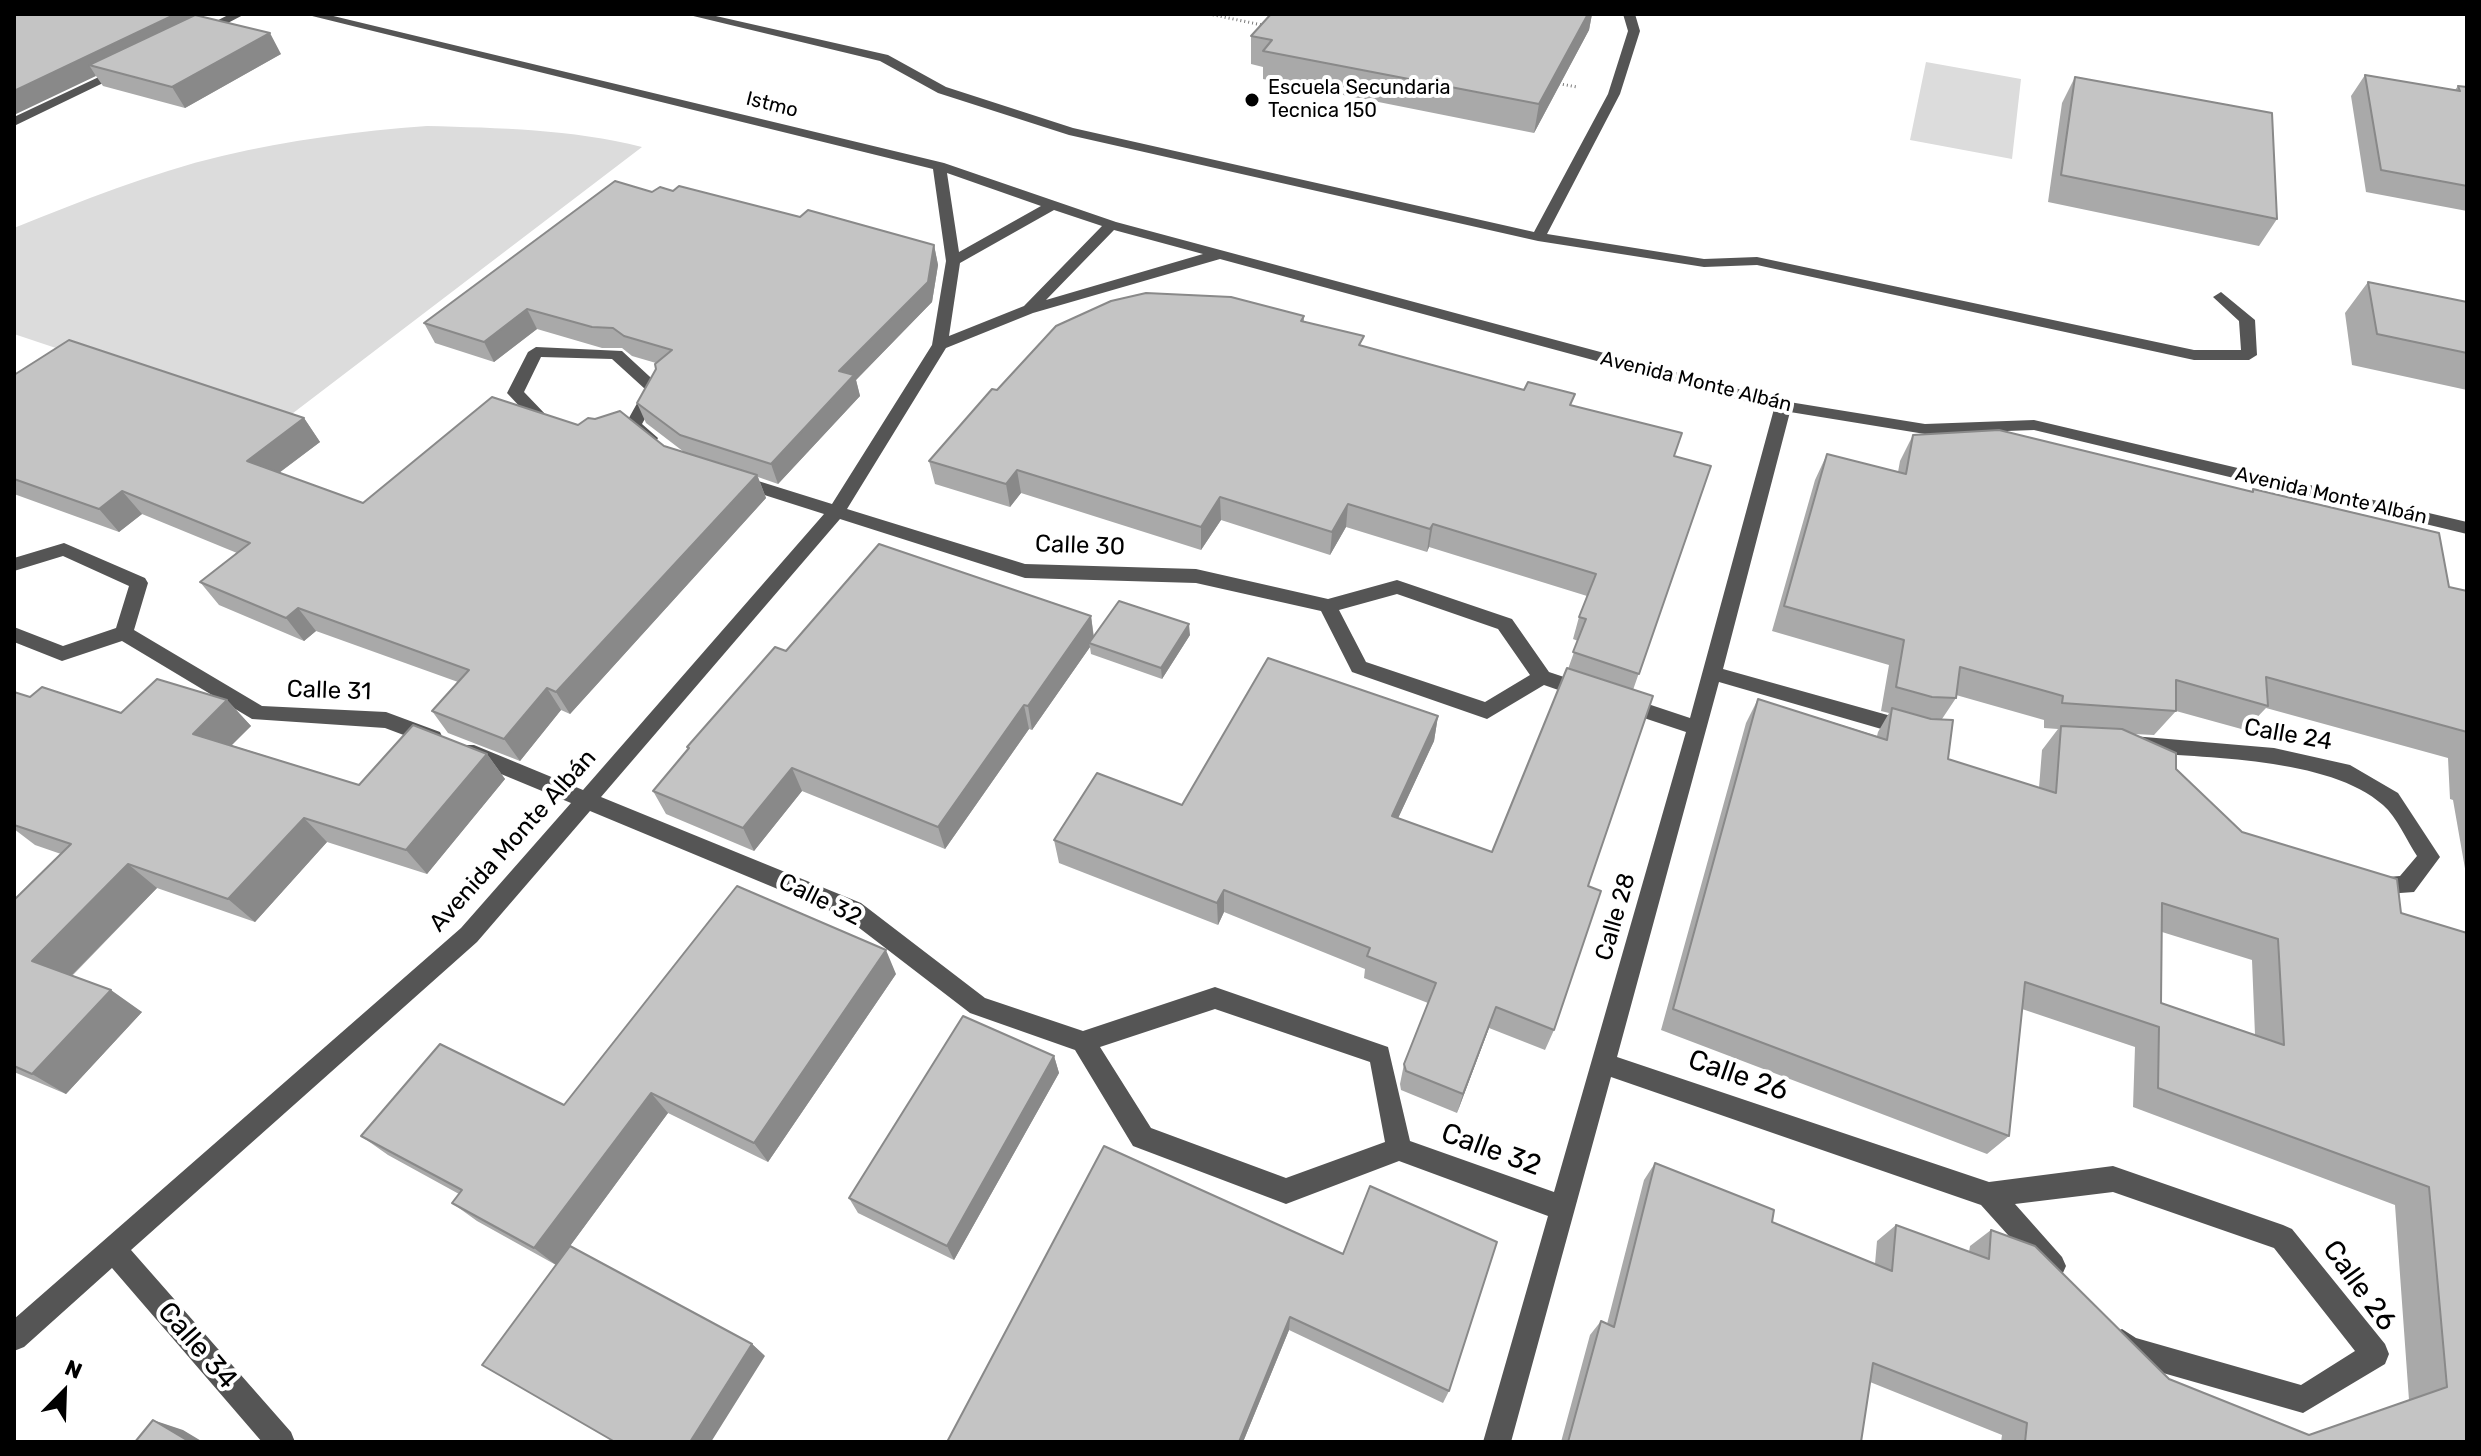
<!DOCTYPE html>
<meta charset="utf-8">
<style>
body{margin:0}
#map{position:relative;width:2481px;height:1456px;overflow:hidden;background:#fff;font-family:Rubik,sans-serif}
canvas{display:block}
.frame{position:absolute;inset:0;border:16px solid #000;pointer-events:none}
.north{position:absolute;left:24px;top:1352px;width:80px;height:80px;-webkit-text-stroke:6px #fff;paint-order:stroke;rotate:23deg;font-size:22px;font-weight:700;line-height:32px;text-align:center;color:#000}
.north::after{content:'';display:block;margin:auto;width:28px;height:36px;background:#000;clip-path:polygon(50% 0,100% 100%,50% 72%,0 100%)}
</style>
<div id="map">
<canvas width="2481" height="1456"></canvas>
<div class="frame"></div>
<div class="north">N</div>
</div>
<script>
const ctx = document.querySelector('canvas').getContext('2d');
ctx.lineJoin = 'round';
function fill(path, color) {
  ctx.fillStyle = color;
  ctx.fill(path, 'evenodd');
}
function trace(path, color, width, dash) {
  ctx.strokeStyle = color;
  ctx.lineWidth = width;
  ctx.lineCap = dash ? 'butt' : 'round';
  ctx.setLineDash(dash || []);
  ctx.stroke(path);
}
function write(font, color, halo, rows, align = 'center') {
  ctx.font = font + ' Rubik,sans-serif';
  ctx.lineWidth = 8;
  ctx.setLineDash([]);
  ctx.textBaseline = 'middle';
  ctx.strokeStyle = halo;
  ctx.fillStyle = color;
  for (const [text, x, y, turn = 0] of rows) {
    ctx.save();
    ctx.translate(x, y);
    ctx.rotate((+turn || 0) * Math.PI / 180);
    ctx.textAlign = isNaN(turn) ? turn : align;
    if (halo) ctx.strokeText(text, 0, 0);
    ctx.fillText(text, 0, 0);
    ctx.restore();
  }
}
const green = new Path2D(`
 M1926,62L2021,79L2012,159L1910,140Z
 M427,126C499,128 571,129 642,147L280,423L14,334V228C82,201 150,173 222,156C290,140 358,131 427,126Z`);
const path = new Path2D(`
 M1209,14L1267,26
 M1555,83L1577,87`);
const minor = new Path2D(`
 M230,14H245L203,36L193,33Z
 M304,14H325L944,163L1116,222L1783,401L1925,424L2034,420L2467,522V534L2034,430L1925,434L1790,412L1723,669L1909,721L1916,723L1919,729L1916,735L1909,737L1719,682L1617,1057L1989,1182L2113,1166L2283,1225L2292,1229L2385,1344L2389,1354L2385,1364L2303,1413L2128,1363L2118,1359L2108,1343L2112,1333L2122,1329L2136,1338L2301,1385L2355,1351L2274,1248L2113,1192L2015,1204L2062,1257L2066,1266L2062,1275L2053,1279L2044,1275L1981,1205L1611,1077L1511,1442H1483L1548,1216L1399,1161L1286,1204L1133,1146L1075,1050L970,1013L845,917L590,811L477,942L131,1250L291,1432L295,1442H262L112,1268L24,1347L14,1351V1319L461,928L571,803L460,757L457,751L460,745H474L583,790L824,514L733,485L730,481L733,477L739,475L832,504L932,345L946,261L933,169ZM947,173L1041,206L959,252ZM1054,210L1102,226L1024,306L949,336L960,263ZM1114,230L1203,254L1046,300ZM1220,259L1774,409L1690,718L1621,695L1614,698L1611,703L1614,708L1686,732L1554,1192L1410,1141L1388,1047L1215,987L1083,1031L985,998L861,903L601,797L840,519L1025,578L1196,583L1321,611L1352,672L1487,719L1544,685L1587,700L1594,697L1597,692L1594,687L1549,672L1512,619L1397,580L1328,599L1196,569L1025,564L847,509L946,348L1033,313ZM1397,594L1498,629L1530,675L1485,702L1366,662L1339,610ZM1215,1009L1370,1062L1385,1142L1286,1178L1151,1128L1100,1047Z
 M685,14H707L888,55L946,87L1073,128L1534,232L1608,94L1628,31L1623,14H1635L1640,31L1620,94L1547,234L1704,259L1757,257L2194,350H2241L2239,321L2213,297L2221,292L2255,320L2257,355L2249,360H2194L1757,265L1704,267L1538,241L1069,135L938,93L880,61Z
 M120,67L130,70L14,126V117Z
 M536,347L622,351L662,388L642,424L658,438L656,442H644L625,425L645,389L612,359L541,357L524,392L548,417L560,419L562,423L554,428L537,425L507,393L528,352Z
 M64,543L145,578L148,583L134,630L262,706L386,712L440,732L443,738L440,744L433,746L385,728L252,719L122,641L62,661L14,642V627L63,646L116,628L129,586L63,556L14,571V558Z
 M2133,736L2274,748L2350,765L2398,793L2440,857L2414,892L2372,895L2364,893L2361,886L2364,879L2400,876L2417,856C2407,841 2397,817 2383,805C2330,757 2203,758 2133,752L2126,750L2123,744L2126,738Z`);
const wall = new Path2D(`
 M14,14H194L281,54L185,108L103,86L96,76Z
 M1271,14H1592L1589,30L1534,133L1263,79V67L1251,64V36Z
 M2365,75L2455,90L2458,86L2467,87V211L2366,192L2351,96Z
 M2075,77L2277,219L2259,246L2048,202L2062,103Z
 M673,191L934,245L938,265L932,302L856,380L860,396L778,484L758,477L766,498L570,714L561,710L520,761L448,733L432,711L458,682L316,631L304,641L219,605L200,582L237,553L142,514L119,532L14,494V375L304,418L320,442L279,473L363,503L578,425L664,446L684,452L646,423L637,403L656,369V363L632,356L622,348H602L537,329L494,362L435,343L424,323L652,192Z
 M2368,282L2467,302V390L2352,365L2345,313Z
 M1304,316V321L1363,346L1572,405L1674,457L1711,466L1633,690L1588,886L1554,1030L1545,1050L1489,1028L1457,1113L1401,1090L1400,1084L1404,1064L1428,1003L1364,978L1365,969L1224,912L1218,925L1059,863L1054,840L1182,805L1438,716L1434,741L1398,818L1492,852L1568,669L1578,641L1573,639L1579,617L1587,596L1429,547L1427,552L1346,527L1330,555L1221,520L1201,550L1021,493L1010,507L935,484L929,461L997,390Z
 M1913,435L2251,492L2253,489L2449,587L2467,591V880L2453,800L2450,799L2448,758L2266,708L2245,730L2176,711L2154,735L2133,734L2176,769L2242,832L2397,879L2467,1442H2001L2002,1435L1870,1382L1861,1442H1561L1590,1335L1601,1321L1607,1324L1644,1180L1655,1163L1772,1222L1875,1264L1877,1241L1896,1225L1969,1252L1970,1246L1991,1230L2169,1379L2308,1435L2409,1400L2395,1205L2133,1107L2135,1047L2022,1009L2009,1136L1987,1154L1661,1030L1746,723L1758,699L1877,736L1878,732L1889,713L1881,711L1889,665L1772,631L1815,480L1827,454L1898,472L1900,461ZM1956,695L2044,720V728L2058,729L2042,750L2039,788L1948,759L1942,719L1956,698ZM2162,932L2252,960L2255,1035L2161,1003Z
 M1091,616L1094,637L1190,635L1162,679L1091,654L1090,647L1032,730L1029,729L945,849L802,791L754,851L666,814L653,791L688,749L687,747L786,651Z
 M14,692L30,697L121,713L227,700L251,726L231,745L359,785L487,754L505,779L427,874L327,842L255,922L157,888L72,976L142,1012L66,1094L14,1072V900L61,854L35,845L14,829Z
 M896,974L768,1162L668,1113L570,1246L752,1344L765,1356L556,1265L477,1221L452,1203L459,1194L388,1155L361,1136L564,1105Z
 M1054,1056L1059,1073L954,1260L858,1213L849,1198Z
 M1343,1254L1449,1391L1443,1403L1289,1330L1243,1442H947Z`);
const shadedWall = new Path2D(`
 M168,14H194L196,18L89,65L96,76L14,115V91Z
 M1588,14H1592L1589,30L1534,133L1539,104Z
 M270,33L281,54L185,108L172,87Z
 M934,245L938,265L932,302L856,380L860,396L778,484L771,464Z
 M527,309L537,329L494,362L484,342Z
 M304,418L320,442L264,484L247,461Z
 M1017,470L1021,493L1010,507L1006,484Z
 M757,475L766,498L570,714L556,692Z
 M122,491L142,514L119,532L99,509Z
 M1220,497L1221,520L1201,550V527Z
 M1348,504L1346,527L1330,555L1332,532Z
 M1433,524L1429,547L1427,552L1430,529Z
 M298,608L316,631L304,641L286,618Z
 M1091,616L1094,641L1089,643L1090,647L1032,730L1028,706Z
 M1189,624L1190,635L1162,679L1161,668Z
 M547,688L561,710L520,761L504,739Z
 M227,700L251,726L218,759L193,734Z
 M1024,705L1029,729L945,849L938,827Z
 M1438,716L1434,741L1388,840L1392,816Z
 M487,754L505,779L427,874L406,850Z
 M792,768L802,791L754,851L743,828Z
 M304,818L327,842L255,922L228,899Z
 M128,864L157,888L64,983L32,961Z
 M1224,890V912L1218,925L1217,903Z
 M886,950L896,974L768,1162L754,1143Z
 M111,990L142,1012L66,1094L32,1074Z
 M1496,1007L1489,1028L1457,1113L1463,1094Z
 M1054,1056L1059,1073L954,1260L947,1246Z
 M651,1093L668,1113L556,1265L534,1248Z
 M1290,1317L1289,1330L1243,1442H1239Z
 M752,1344L765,1356L711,1442H690Z
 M153,1420L183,1430L203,1442H190Z`);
const building = new Path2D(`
 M14,14H176L14,91Z
 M1271,14H1588L1539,104L1263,51L1272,40L1251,36Z
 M195,15L270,33L172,87L89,65Z
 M2365,75L2460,91L2458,86L2467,87V186L2381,170Z
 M2075,77L2272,113L2277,219L2061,175Z
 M615,181L652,192L660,187L673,191L679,186L800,217L808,210L934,245L928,282L839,371L854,375L771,464L680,435L637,403L656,369L655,364L672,350L624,336L613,328L592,327L527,309L484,342L424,323Z
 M2368,282L2467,302V353L2377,334Z
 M1146,293L1231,297L1304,316L1301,321L1364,336L1359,345L1524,390L1528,382L1575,394L1570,405L1682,433L1674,456L1711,466L1639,674L1573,652L1586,619L1579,617L1596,574L1433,524L1430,529L1348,504L1332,532L1220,497L1201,527L1017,470L1006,484L929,461L992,389L997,390L1056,326L1111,301Z
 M69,340L304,418L247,461L363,503L492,397L578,425L588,418L595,419L620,411L664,446L757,475L556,692L547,688L504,739L432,711L469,670L298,608L286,618L200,582L250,543L122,491L99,509L14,479V375Z
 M1999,430L2253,492V489L2439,533L2449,587L2467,591V732L2266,677L2268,706L2176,680V711L2062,703L2063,696L1960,667L1956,698L1932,697L1896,687L1904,640L1784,606L1827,454L1906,474L1913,435Z
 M879,544L1091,616L1028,706L1024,705L938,827L792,768L743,828L653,791L689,748L687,747L775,647L786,651Z
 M1119,601L1189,624L1161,668L1089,643Z
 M1268,658L1438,716L1392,816L1492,852L1567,668L1653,696L1588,886L1601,891L1554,1030L1496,1007L1463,1094L1406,1071L1404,1064L1436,983L1367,956L1370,948L1224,890L1217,903L1054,840L1097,773L1182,805Z
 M157,679L227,700L193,734L359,785L413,725L487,754L406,850L304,818L228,899L128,864L32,961L111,990L32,1074L14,1066V900L71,844L14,825V692L30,697L42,687L121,713Z
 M1758,699L1887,740L1892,708L1931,719L1953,720L1948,759L2056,793L2061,726L2122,729L2176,753V769L2242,832L2397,879L2401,913L2467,933V1442H2025L2027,1423L1873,1363L1861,1442H1568L1601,1321L1614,1327L1655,1163L1774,1210L1772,1222L1892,1271L1896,1225L1989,1259L1991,1230L2035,1246L2169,1379L2309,1435L2447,1387L2429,1187L2158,1088L2159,1027L2025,982L2009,1136L1673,1009ZM2162,903L2278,939L2284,1045L2161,1003Z
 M737,886L886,950L754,1143L651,1093L534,1248L452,1203L462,1190L361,1136L440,1044L564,1105Z
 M963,1016L1054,1056L947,1246L849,1198Z
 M1104,1146L1343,1254L1370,1186L1497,1242L1449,1391L1290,1317L1239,1442H947Z
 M570,1246L752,1344L690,1442H615L482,1365Z
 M153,1420L190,1442H135Z`);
const markers = [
 [1252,100,8,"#000"]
];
const farPoinames = [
 ["Escuela Secundaria",1268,88],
 ["Tecnica 150",1268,111]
];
const farStreetnames = [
 ["Istmo",772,105,14],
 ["Avenida Monte Albán",1696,382,14],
 ["Avenida Monte Albán",2331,496,13]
];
const streetNames = [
 ["Calle 30",1080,546,2],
 ["Calle 31",329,691,2],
 ["Calle 24",2288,735,10],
 ["Avenida Monte Albán",513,841,-48],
 ["Calle 32",820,900,26],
 ["Calle 28",1616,917,-74]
];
const nearStreetnames = [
 ["Calle 26",1738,1076,19],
 ["Calle 32",1491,1150,20],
 ["Calle 26",2359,1286,54],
 ["Calle 34",197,1346,49]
];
fill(green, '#dcdcdc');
trace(path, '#777', 3, [1, 3]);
fill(minor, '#555');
fill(wall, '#a9a9a9');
fill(shadedWall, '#898989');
fill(building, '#c4c4c4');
trace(building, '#898989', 2);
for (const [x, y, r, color] of markers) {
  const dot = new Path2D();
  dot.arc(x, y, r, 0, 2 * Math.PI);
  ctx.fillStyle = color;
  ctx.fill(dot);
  trace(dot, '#fff', 3);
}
write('20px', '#000', '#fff', farPoinames, 'left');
write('20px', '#000', '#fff', farStreetnames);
write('24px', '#000', '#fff', streetNames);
write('28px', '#000', '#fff', nearStreetnames);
</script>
